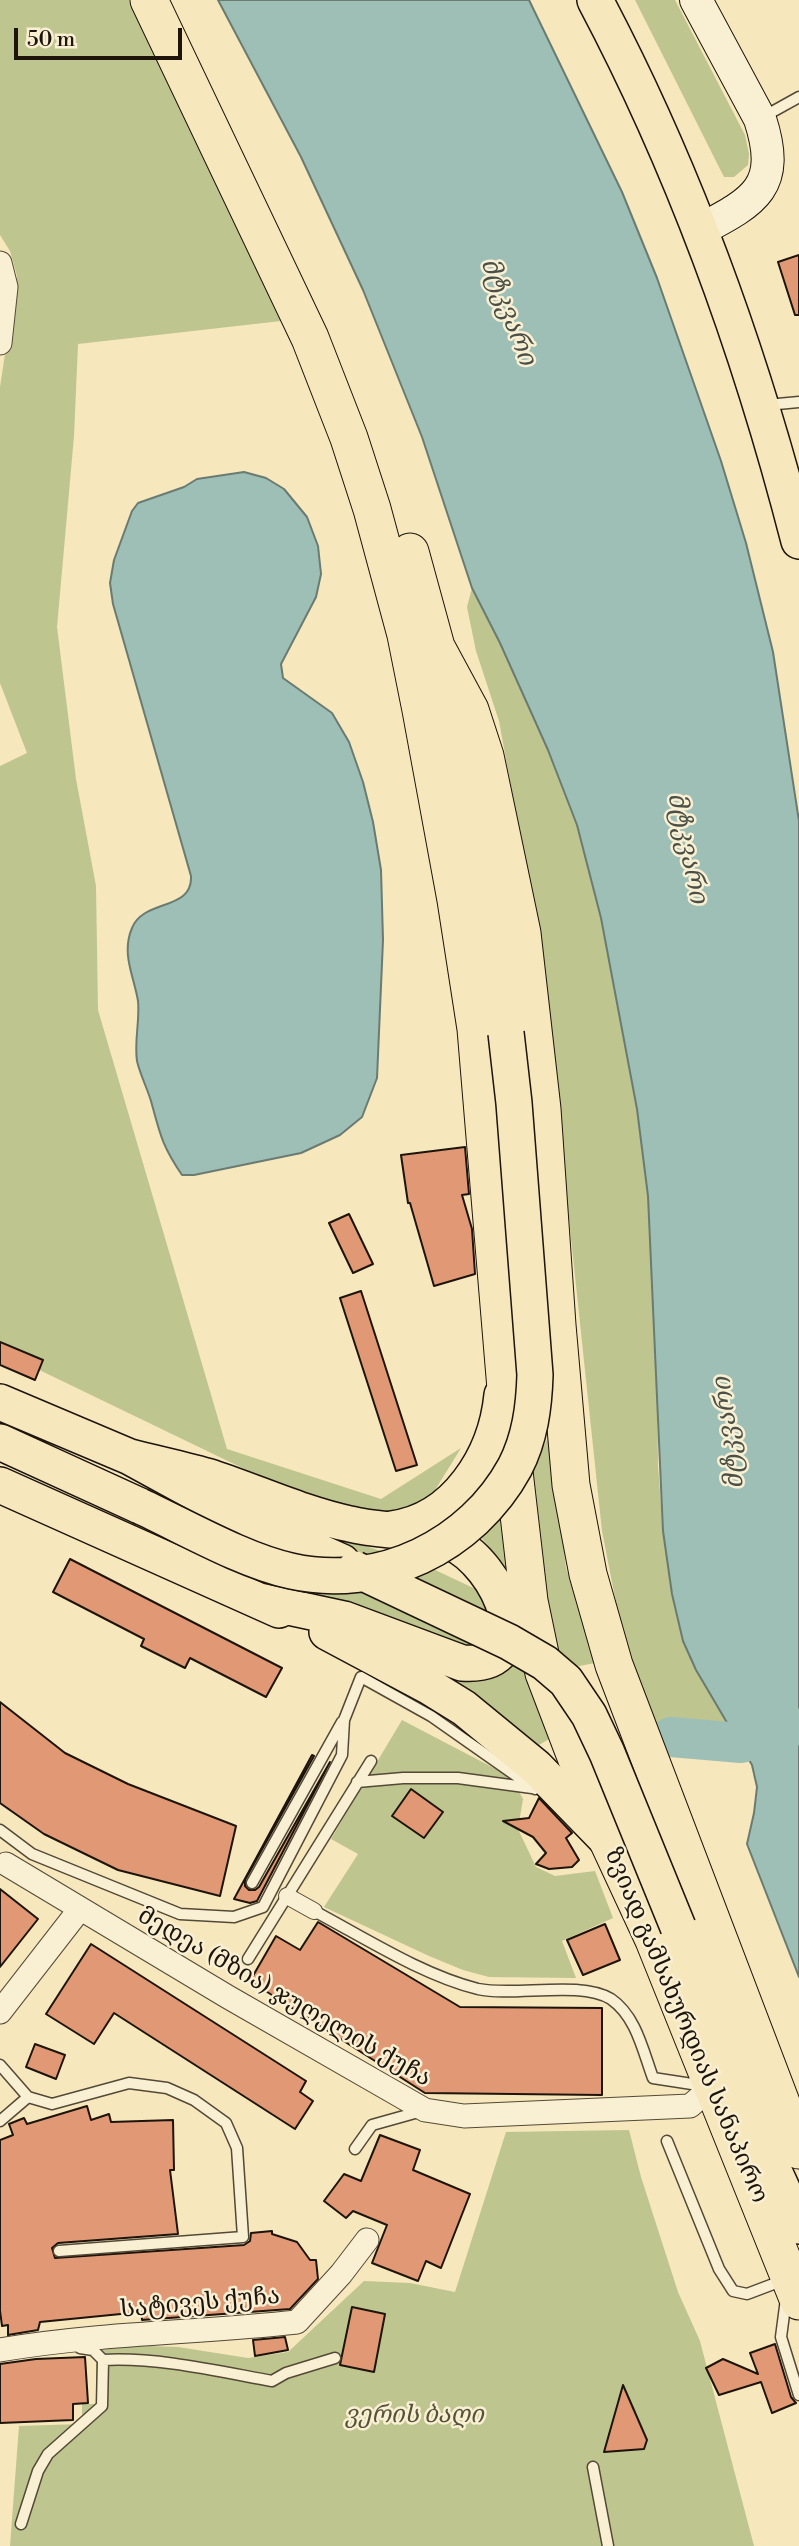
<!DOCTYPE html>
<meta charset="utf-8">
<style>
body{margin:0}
#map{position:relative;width:799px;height:2546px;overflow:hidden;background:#f6e7bc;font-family:"Libre Bodoni",serif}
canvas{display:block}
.scale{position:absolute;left:14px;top:28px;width:168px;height:32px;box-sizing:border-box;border:4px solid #1d140b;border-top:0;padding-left:9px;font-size:21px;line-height:24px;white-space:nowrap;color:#1d140b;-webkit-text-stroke:5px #f9efd3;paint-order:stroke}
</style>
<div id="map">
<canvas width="799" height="2546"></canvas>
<div class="scale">50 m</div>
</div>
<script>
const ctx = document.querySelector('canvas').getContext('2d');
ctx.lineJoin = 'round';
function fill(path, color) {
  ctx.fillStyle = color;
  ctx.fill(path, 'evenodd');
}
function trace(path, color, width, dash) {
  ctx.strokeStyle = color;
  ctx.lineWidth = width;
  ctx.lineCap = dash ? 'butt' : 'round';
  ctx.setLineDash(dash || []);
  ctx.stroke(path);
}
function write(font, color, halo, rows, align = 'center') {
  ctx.font = font + ' "Libre Bodoni","Noto Serif Georgian",serif';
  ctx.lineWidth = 5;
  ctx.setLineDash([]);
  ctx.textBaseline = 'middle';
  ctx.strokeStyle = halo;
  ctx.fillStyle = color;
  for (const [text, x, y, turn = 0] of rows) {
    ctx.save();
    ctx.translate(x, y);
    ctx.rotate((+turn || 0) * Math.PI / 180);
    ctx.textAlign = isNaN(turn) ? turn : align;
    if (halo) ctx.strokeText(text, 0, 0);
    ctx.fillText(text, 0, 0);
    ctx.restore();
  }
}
const green = new Path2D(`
 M0,0H129L201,146L281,321L78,344L74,436L57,627L76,779L96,886L98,1010L227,1449L381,1499L461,1448L432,1495L404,1511L358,1513L292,1492L0,1351V766L27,753L0,683V387L17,276L10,251L0,235Z
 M635,0H675L745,135L749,154L748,165L734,177H724Z
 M472,588L500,643L548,750L577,825L601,918L637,1109L648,1196L657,1378L658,1466L663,1531L672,1594L683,1641L696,1671L731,1729L721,1733L656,1724L643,1704L619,1618L602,1531L540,945L499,721L476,651L467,607Z
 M550,1433L566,1568L595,1663L574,1667L557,1648L536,1546L530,1475Z
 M501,1449L510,1588L491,1550L469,1522Z
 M282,1517L433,1569L484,1593L500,1618L480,1649L435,1644L286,1582L360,1593L402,1579Z
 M517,1628L559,1733L539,1745L417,1668L448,1677H478Z
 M402,1720L511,1777L523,1799L518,1829L536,1867L555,1876L595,1871L613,1918L562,1941L576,1978L489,1977L463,1970L429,1956L324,1907L358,1854L331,1839Z
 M629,2130L641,2177L678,2292L700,2341L754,2546H10L19,2426L82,2424V2404H96V2344L178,2347L248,2358L288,2352L364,2281L410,2283L455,2292L506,2132Z`);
const water = new Path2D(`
 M218,0H529L622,192L657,278L721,461L746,543L773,652L799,821V1977L747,1844L754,1813L757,1787L752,1765L696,1670L683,1641L672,1594L663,1531L648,1196L637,1109L601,918L577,825L548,750L500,643L472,588L422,437L363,290L301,157Z
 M244,472L266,478L284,489L307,517L318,546L321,574L316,597L281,664L283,678L332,713L349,742L363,782L373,822L381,870L383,940L377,1078L362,1117L340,1135L301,1153L194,1175H182C162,1146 160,1134 151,1101C147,1088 140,1074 137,1061C134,1041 140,1021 138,1001C134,976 121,954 132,928C143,899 193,911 191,876L113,604L110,583L114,560L132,511L138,503L184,487L197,479Z`);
const river = new Path2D(`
 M671,1737L741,1743L791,1727`);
const building = new Path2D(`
 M799,255V315H795L778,262Z
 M465,1147L469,1194L462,1195L472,1229L475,1274L434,1286L410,1203H408L401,1155Z
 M349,1214L373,1264L353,1273L329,1223Z
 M361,1291L417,1465L396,1471L340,1298Z
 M0,1342L43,1360L35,1380L0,1365Z
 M70,1559L282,1668L266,1697L190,1658L185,1668L141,1646L144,1639L53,1592Z
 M0,1702L65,1753L128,1784L236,1826L220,1896L118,1870L44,1834L0,1803Z
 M312,1755L314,1756L245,1880V1886L249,1890H255L259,1887L330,1762L257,1901L250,1903L234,1899Z
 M411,1789L443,1812L424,1838L392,1816Z
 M539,1798L572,1833L566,1838L579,1860L572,1867L549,1869L536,1864L546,1853L533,1837L503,1821L529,1818Z
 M0,1889L38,1919L0,1967Z
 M318,1922L460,2007L602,2008V2095L425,2093L250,1981L276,1936L300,1950Z
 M605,1924L620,1960L583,1975L567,1940Z
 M91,1944L306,2081L300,2092L313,2101L295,2129L114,2013L94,2044L46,2014Z
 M35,2044L65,2055L56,2079L26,2067Z
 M87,2106L91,2120L109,2114L111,2122L173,2120L174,2170H170L178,2234L58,2243L52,2248L55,2258L244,2245L250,2241L251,2233L272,2231V2234L297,2242L310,2260H316L318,2279L290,2309L142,2320L141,2312L40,2322L38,2330L8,2335V2325L2,2326L0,2311V2140L13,2135L9,2124L24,2118L27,2124Z
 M380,2135L420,2150L413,2170L470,2194L441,2268L426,2261L418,2281L372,2263L387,2225L353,2211L346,2218L324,2201L344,2174L361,2181Z
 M352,2307L385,2314L374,2372L340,2365Z
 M285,2337L288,2350L255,2356L253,2340Z
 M775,2344L791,2397L796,2403L772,2413L761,2382L719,2395L706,2368L723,2359L758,2374L750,2353Z
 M85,2357L88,2403L73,2404V2420L0,2423V2364L36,2359Z
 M623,2385L647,2440L644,2449L604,2452Z`);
const service = new Path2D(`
 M763,117L799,97
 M767,405L799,402
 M357,1782L403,1778H458L532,1788
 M0,1830L32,1854L180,1914L234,1917L263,1907L342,1755L344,1720L361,1677L431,1716L535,1789
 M252,1883L342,1722
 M314,1911C365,1938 422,1975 478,1989C514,1997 580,1980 611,1999C636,2016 643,2051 653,2078L705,2086
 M248,1959L371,1761
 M0,2065L28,2097L52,2104L129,2083L167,2088L194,2100L226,2123L237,2148L243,2237L59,2251
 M0,2121L28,2097
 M667,2141L719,2269L733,2291L747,2294L784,2280
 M355,2149L372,2125L422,2111
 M786,2299L781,2337L799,2395
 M80,2348L93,2350L103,2360C158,2357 217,2371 272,2381L286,2373L335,2358
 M593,2467L608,2546
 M21,2524L38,2471L48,2454L102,2406L103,2360`);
const pedestrian = new Path2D(`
 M287,1896L314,1911`);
const minor = new Path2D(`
 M0,263L6,287L0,343
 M6,1864L228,1997L425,2110L464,2116L690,2106L712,2087
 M0,2012L80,1909
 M0,2350C98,2333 198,2333 297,2322L341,2274L367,2240`);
const secondary = new Path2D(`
 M696,0L760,119C782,187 755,201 700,230`);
const primary = new Path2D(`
 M595,0C685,170 751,354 799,541
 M440,665L484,895L506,1033
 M0,1402L130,1457L236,1515L342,1562
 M0,1442L140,1506
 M130,1457C157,1464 186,1470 213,1478C258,1493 303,1514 350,1524C382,1532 419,1529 450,1542C500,1563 545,1669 462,1663L344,1619L260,1601
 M0,1485L279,1610
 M391,1529C456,1521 496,1456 502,1395
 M327,1632L430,1687L464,1708L536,1767L608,1841
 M678,1927L774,2171L799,2226`);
const trunk = new Path2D(`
 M149,0L310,338L349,438L372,509L406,635L421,710L456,900L476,1029L510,1437L529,1601L544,1673L608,1841L654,1940L799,2301
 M410,552L436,647L470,710L485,756L522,933L542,1109L557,1325L571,1485L588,1574L614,1665L799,2150`);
const primaryBridge = new Path2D(`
 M140,1506C185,1527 244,1561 291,1571C380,1591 472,1546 515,1467C530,1438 534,1407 535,1375L514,1103L506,1033
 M355,1569L509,1642L545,1663L566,1681L589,1715L607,1753L678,1927`);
const streetNames = [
 ["მედეა (მზია) ჯუღელის ქუჩა",284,1998,30],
 ["ზვიად გამსახურდიას სანაპირო",685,2026,67],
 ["სატივეს ქუჩა",200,2304,-5]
];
const parkNames = [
 ["ვერის ბაღი",414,2416]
];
const waterNames = [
 ["მტკვარი",507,312,69],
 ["მტკვარი",686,848,78],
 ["მტკვარი",730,1433,-97]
];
fill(green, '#bec58f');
fill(water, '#9ebfb6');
trace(water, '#6a7b72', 2);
trace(river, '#9ebfb6', 40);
fill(building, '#e19975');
trace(building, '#1d140b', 2);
trace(service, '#534937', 13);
trace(pedestrian, '#534937', 18);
trace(minor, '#534937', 25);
trace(secondary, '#1d140b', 34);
trace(primary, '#1d140b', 38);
trace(trunk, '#1d140b', 39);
trace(service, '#f9efd3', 10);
trace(pedestrian, '#f9efd3', 16);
trace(minor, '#f9efd3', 23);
trace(secondary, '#f9efd3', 32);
trace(primary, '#f6e7bc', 35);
trace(trunk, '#f6e7bc', 37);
trace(primaryBridge, '#1d140b', 38, []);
trace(primaryBridge, '#f6e7bc', 35);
write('24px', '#1d140b', '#f9efd3', streetNames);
write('italic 24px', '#555239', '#f9efd3', parkNames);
write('italic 26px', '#4a5047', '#f9efd3', waterNames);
</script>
